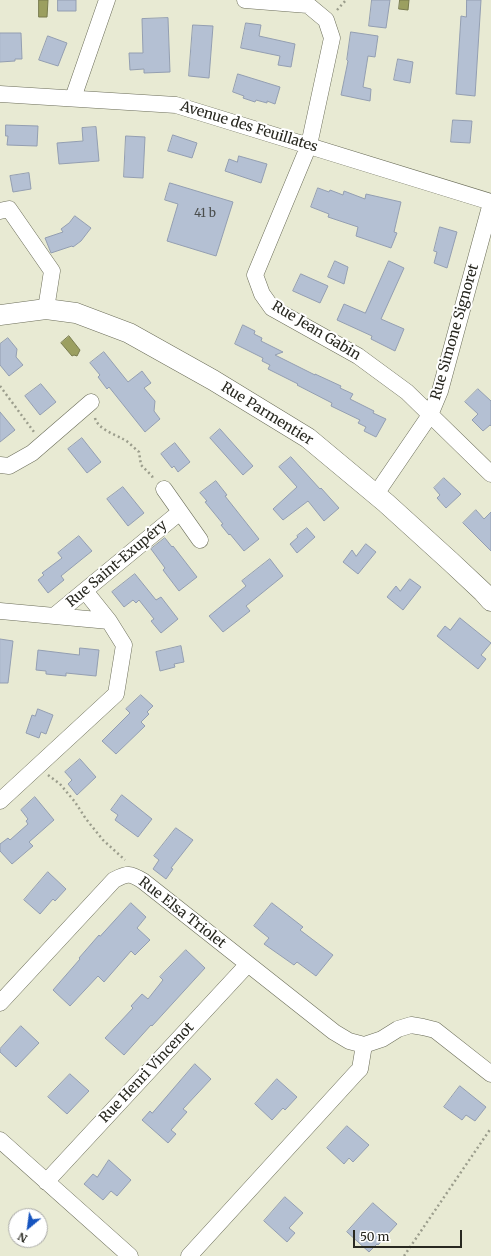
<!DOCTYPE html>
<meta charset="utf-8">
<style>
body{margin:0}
#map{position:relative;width:491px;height:1256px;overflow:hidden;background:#e8ead3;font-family:Merriweather,serif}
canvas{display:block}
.north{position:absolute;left:8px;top:1208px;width:40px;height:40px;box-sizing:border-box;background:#fff;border:1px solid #a9a9a6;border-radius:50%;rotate:209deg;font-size:11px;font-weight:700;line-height:16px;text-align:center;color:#282820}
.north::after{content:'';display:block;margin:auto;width:14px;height:18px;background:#1654bf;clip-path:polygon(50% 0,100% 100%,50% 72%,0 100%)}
.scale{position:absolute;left:353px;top:1230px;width:109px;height:18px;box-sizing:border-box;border:2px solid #282820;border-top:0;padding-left:5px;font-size:12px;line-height:14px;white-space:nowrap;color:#282820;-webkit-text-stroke:3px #fff;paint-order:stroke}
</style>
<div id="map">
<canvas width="491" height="1256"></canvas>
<div class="north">N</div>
<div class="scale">50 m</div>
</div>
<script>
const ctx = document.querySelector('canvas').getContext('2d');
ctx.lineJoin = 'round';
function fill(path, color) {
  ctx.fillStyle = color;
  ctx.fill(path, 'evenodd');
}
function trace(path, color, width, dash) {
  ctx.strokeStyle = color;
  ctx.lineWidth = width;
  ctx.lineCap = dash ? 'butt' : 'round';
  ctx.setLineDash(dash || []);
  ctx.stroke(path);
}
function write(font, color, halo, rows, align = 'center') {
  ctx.font = font + ' Merriweather,serif';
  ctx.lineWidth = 4;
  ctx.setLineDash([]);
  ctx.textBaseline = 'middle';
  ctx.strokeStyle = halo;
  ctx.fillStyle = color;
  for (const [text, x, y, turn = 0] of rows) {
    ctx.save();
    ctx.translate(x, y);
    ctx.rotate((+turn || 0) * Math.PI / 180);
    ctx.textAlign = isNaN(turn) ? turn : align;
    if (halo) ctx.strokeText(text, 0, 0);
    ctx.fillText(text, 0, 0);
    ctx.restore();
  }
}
const water = new Path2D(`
 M39,0H48L47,17H39Z
 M400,0H409L408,10L399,9Z
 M69,336L80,350L77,356L74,355L72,356L61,343Z`);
const building = new Path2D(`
 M58,0H76V11H58Z
 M372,0H390L386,28L369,26Z
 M467,0H481L475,96L456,94L461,16L466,17Z
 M168,18L170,72L144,73V69L130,70L129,53H143L142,19Z
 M246,23L261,25L259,36L295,44L291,67L278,65L280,56L241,48Z
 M193,25L213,26L209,78L189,76Z
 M351,32L378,36L375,57L368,56L363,87L371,89L370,101L341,95L348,61L347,60Z
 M0,33H21L22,59H15V61L0,62Z
 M48,36L67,43L58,66L39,60Z
 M398,59L413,62L410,83L394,80Z
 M238,74L280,87L275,104L267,101V103L256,100L255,102L243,98L244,96L233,92Z
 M453,120L472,121L470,143L451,142Z
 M6,125L38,126L37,146L7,145L8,136H6Z
 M96,127L99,161L59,164L57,143L83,141L82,128Z
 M173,135L197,143L192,158L168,151Z
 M126,136L145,137L143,178L124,177Z
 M239,156L267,164L261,183L225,171L229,159L237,162Z
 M29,173L31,189L13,192L10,176Z
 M170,183L233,202L216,256L167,241L178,204L165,200Z
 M318,188L329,192L330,190L343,195L344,191L365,199L366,194L401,202L394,232L397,233L391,248L356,236L358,227L328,217L329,214L311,207Z
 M75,216L91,228L81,241L73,247L72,246L51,253L45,238L63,232L61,229L69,223Z
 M440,227L457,232L447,268L434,263L437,252L434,251Z
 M335,261L348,267L344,284L328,277Z
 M389,261L404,268L381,319L404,329L395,351L371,339L372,336L337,320L344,304L365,313Z
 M301,274L328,286L320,303L293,291Z
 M243,325L255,331L254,334L262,338L261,341L283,352L275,355L315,375V374L341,386L340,388L353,394L350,399L374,411L373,413L386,419L376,437L364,431L366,427L358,423L360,420L331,406L332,403L297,385L298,384L268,369L270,365L262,361L263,358L235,344Z
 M8,338L17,349L16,357L23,365L9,376L0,365V344Z
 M104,352L128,382L142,371L151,383L144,388L155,401L154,411L160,419L145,432L109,387L107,389L98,377L100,375L90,363Z
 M41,384L56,402L40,415L25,396Z
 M478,389L491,401V426L490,425L483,431L472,420L478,414L465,402Z
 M0,412L15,430L0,442Z
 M220,429L253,466L243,475L210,438Z
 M82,438L101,462L87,473L68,449Z
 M175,443L190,462L178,472L174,466L172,468L161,454Z
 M291,457L320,489L321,488L339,508L324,521L308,501L283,520L273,509L297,487L279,467Z
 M444,478L461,494L446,508L437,498L440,495L434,488Z
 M216,481L227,495L225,496L259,539L244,551L230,534L229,535L221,525L223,524L205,502L207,501L200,493Z
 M123,487L144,513L128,526L107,499Z
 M476,510L484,519L491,512V551L463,523Z
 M307,528L315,537L297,553L290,544L298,537L297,536Z
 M79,536L92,551L61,576L64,580L48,593L38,580L44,575L42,573L62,558L58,553Z
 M165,538L172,547L173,546L197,577L179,591L163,570L165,568L151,549Z
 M366,544L376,552L358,574L343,562L352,550L356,556Z
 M270,559L283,576L246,606L250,611L223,632L209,616L246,586L242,581Z
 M135,574L156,600L161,597L178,619L161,633L151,621L154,619L139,600L136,603L133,600L124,607L112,592Z
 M410,579L421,587L403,610L387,597L396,586L400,591Z
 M460,618L491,643L481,655L486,659L478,669L437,636L445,626L450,630Z
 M0,639L13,641L8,683H0Z
 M181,646L184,662L174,664L175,667L160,671L156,652Z
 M80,648L99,650L96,676L66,673V676L46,674V671L36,670L38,650L79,655Z
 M141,695L153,706L147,712L149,714L141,722L145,726L116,754L102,741L130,713L126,709Z
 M38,709L53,715L46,734L41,732L39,738L26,733L32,715L35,716Z
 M80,759L96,777L77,795L68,784L72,780L65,772Z
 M122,795L152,819L138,837L115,820L118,815L111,810Z
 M35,797L54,820L29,842L33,846L12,864L0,851V844L8,838L10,840L28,824L26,821L28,819L21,810Z
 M176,828L193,840L171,868L173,869L166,879L153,869L159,860L154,856Z
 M48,872L66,889L55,901L53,899L40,914L24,900Z
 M131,903L146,917L137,928L150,940L135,955L131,951L104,982L98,976L70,1006L53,990L80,959L79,958L99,935L100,936Z
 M272,903L303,927L300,930L333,955L316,976L297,962L294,965L264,944L269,938L254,926Z
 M186,950L205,968L152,1026L151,1025L124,1055L105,1038L133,1008L131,1006L142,994L148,999L163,980L160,977Z
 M21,1026L39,1043L16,1067L0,1052V1049Z
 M195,1064L211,1079L183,1109L187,1112L171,1130L176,1134L168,1143L142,1120L150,1111L152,1113Z
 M70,1074L89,1091L67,1114L48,1097Z
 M277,1079L297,1097L285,1110L283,1108L272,1120L255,1104Z
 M460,1086L486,1107L475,1121L466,1115L462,1120L444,1107Z
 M347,1126L369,1145L353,1162L349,1158L344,1164L327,1148Z
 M109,1160L131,1180L117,1196L111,1191L103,1200L84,1184L93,1174L97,1177Z
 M285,1197L303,1213L289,1228L295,1233L287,1242L264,1221Z
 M373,1203L397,1224L378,1245L377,1244L369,1252L347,1232Z`);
const path = new Path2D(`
 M337,10L346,0
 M0,386L34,432
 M95,418C98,429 114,434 123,439C129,442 134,448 139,452L141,465L152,476L153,479
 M48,775L60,784L75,802L86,819L103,840L125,860
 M404,1256L491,1128`);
const minor = new Path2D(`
 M245,0L308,5L326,20L332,38L309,145L255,275L262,294L272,308L358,356L407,392L491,474
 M0,94L176,105L491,202
 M73,98L107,0
 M0,211L9,209L52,271L46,309
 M0,465L9,466L32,453L91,402
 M164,489L200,540
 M376,494L430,415L440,391L491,203
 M85,591L109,621
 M0,611L109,621L124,645L116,694L0,801
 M54,616L180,512
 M0,1003L114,880C128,873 130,873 143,881L334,1032L349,1041L364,1045L382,1039L398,1029L411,1025L423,1027L435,1030L491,1074
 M0,1140L130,1256
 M46,1182L248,964
 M189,1256L356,1073L360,1069L364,1045`);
const tertiary = new Path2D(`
 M0,315L46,309L76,313L129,333L213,380L308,438L386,503L451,562L483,592L491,601`);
const numberNames = [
 ["41 b",205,214]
];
const streetNames = [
 ["Avenue des Feuillates",249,127,17],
 ["Rue Jean Gabin",316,331,31],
 ["Rue Simone Signoret",455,332,-74],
 ["Rue Parmentier",267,414,32],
 ["Rue Saint-Exupéry",117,564,-40],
 ["Rue Elsa Triolet",182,913,38],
 ["Rue Henri Vincenot",147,1073,-47]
];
fill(water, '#9b9f60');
trace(water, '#787b4d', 1);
fill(building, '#b4c0d3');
trace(building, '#939eb1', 1);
trace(minor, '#6b6d59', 17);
trace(tertiary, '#6b6d59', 21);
trace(path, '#9b9d8c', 2.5, [2, 3]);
trace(minor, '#fff', 16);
trace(tertiary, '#fff', 20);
write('12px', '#4b4e4d', null, numberNames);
write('14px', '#282820', '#fff', streetNames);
</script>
